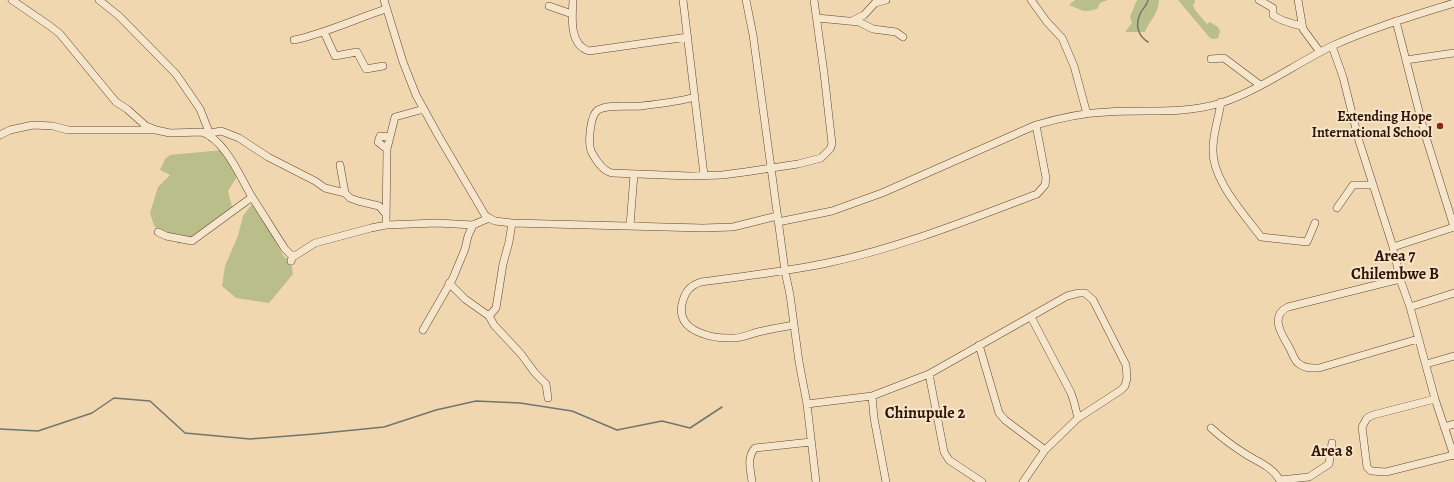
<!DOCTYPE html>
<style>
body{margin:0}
canvas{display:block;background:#f0d7af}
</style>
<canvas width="1454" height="482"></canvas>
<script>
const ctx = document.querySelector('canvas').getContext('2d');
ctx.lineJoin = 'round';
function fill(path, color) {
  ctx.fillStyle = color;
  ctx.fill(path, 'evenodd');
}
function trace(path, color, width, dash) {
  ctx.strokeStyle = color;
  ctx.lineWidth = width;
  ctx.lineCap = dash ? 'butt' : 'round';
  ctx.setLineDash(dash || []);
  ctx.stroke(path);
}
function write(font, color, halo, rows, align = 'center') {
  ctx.font = font + ' Alegreya,serif';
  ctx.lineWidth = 4;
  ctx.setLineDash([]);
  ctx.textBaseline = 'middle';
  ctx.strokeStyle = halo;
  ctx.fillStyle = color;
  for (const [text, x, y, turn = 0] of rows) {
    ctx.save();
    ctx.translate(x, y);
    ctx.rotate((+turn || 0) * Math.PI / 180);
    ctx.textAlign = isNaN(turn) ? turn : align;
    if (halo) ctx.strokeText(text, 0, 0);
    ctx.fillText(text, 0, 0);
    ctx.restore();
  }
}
const green = new Path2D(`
 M1075,0H1108L1100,3L1097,9C1083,13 1082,10 1069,5Z
 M1137,0H1159C1158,15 1151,18 1145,32H1125L1132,23L1130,17Z
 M1178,0H1195V2L1193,5L1195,10L1207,24L1210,22L1218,27L1220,31L1218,38L1214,39L1210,38Z
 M223,150L238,175L228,191L232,207L205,231L179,244L154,226L150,213L158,187L170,175L160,170L165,159L170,155Z
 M253,203L284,257L291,261L293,274L269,303L236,298L222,286L225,266L238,236L243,216Z`);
const stream = new Path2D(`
 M1148,0C1147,6 1142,9 1140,14C1135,25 1138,36 1148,42
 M0,429L38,431L92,413L114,398L150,401L185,433L250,439L314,434L384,427L436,410L476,401L520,403L572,411L617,430L662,421L690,428L722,407`);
const minor = new Path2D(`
 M12,0L50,26L60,34L116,102L127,109L146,126L156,130L170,133L202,132C226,141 240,177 252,197C263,214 274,232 285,249L292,256L291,261
 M99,0L119,16L176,74L200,109L211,137
 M384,0L403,62L416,95L438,135L485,215L489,218L495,221L512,223L703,228L733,227L777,216
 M573,0C572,17 569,45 589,51L688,37
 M683,0L704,175
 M746,0L753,35L785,271L790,295L799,362L807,404L816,482
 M1031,0L1047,22L1062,38L1074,66L1087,114
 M1259,0L1273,8V15C1280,21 1293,24 1302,26
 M1298,0L1303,29L1320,52
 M549,6L572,14
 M817,18L859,22L873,29L896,32L903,37
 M852,21L864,15L875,3L886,0
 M1396,21L1424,131L1454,227
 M324,32L335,56L357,52L366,69L383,66
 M294,40C326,33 355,19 386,9
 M1332,46L1343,77L1359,141L1393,247L1400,279L1410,307L1435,399L1454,456
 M1211,59L1224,58L1260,85
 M1406,60L1454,53
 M695,97C677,102 659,104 641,106C629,107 607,104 598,110C590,115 588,143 591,151C595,159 603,171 612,173L690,176L722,175L745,172L798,164L821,158L830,149L832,144L824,73L814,0
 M1221,102C1219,117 1213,133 1213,148C1211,179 1244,214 1261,237L1307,242L1315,223
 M211,133L221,131L239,138L268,157L315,181L325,188L345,193
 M0,135L10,130L33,125L53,126L68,130H154
 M390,137L395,117L424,109
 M340,165L345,193L350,198L358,201L379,206L386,214
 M1337,208L1353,185H1373
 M778,222L832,211L882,193L1036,125C1059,118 1083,113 1107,112C1147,109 1181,115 1221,103C1260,90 1295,64 1332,46C1371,28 1413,16 1454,3
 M386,225L387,149L378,142L380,136L390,137L387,149
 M630,226L634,174
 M158,232L166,236L192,241L252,197
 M1393,247L1454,227
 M291,261L293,257L315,243L371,228L386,225L437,223L473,225L489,218
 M1400,279L1288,307C1269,316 1282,335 1289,347C1292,352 1294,360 1298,363C1305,369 1311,368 1319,368L1418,339
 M449,283L465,299L489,316L494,325L521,354L535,373L546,384L548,398
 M1410,307L1454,293
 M489,316L496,308L503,264L509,242L512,223
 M1031,317L1071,393L1074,402L1078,418
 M794,325C782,327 770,329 758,332C750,334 742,338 734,338C713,339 676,332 682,304C685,292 689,286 701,282C743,276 785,272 827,263C899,248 968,220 1037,194L1045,185L1046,178L1036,125
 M423,330L453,278L465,249L468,236L473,225
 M979,345L999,413L1005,420L1045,450
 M1426,364L1454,356
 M929,374L944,452L949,460L982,482
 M872,396L874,418L886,482
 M1435,399L1373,415L1367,418L1362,427L1367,467L1371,471L1386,472L1454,455
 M807,404L872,396L929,374L1067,296L1079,293H1085L1093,300L1126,365L1127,378L1125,386L1121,390L1078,418L1045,450L1023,482
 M1444,427L1454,424
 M1211,428C1222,438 1234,447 1247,455C1260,463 1273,467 1281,482
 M1280,480L1309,477L1329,464L1332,443
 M752,482C751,471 746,458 755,448L811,442`);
const markers = [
 [1440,126,4,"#8f2418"]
];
const poiNames = [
 ["Extending Hope",1432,118],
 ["International School",1432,134]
];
const quarterNames = [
 ["Area 7",1395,257],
 ["Chilembwe B",1395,275],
 ["Chinupule 2",925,414],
 ["Area 8",1332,452]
];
fill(green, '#babe8b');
trace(stream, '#71766d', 1.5);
trace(minor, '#624530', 8);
trace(minor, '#f5e5cb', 7);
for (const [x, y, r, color] of markers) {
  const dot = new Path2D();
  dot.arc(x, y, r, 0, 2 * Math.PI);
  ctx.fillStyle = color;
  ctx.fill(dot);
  trace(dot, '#f5e5cb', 1.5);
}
write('bold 14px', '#321406', '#f5e5cb', poiNames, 'right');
write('bold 16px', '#321406', '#f5e5cb', quarterNames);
</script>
